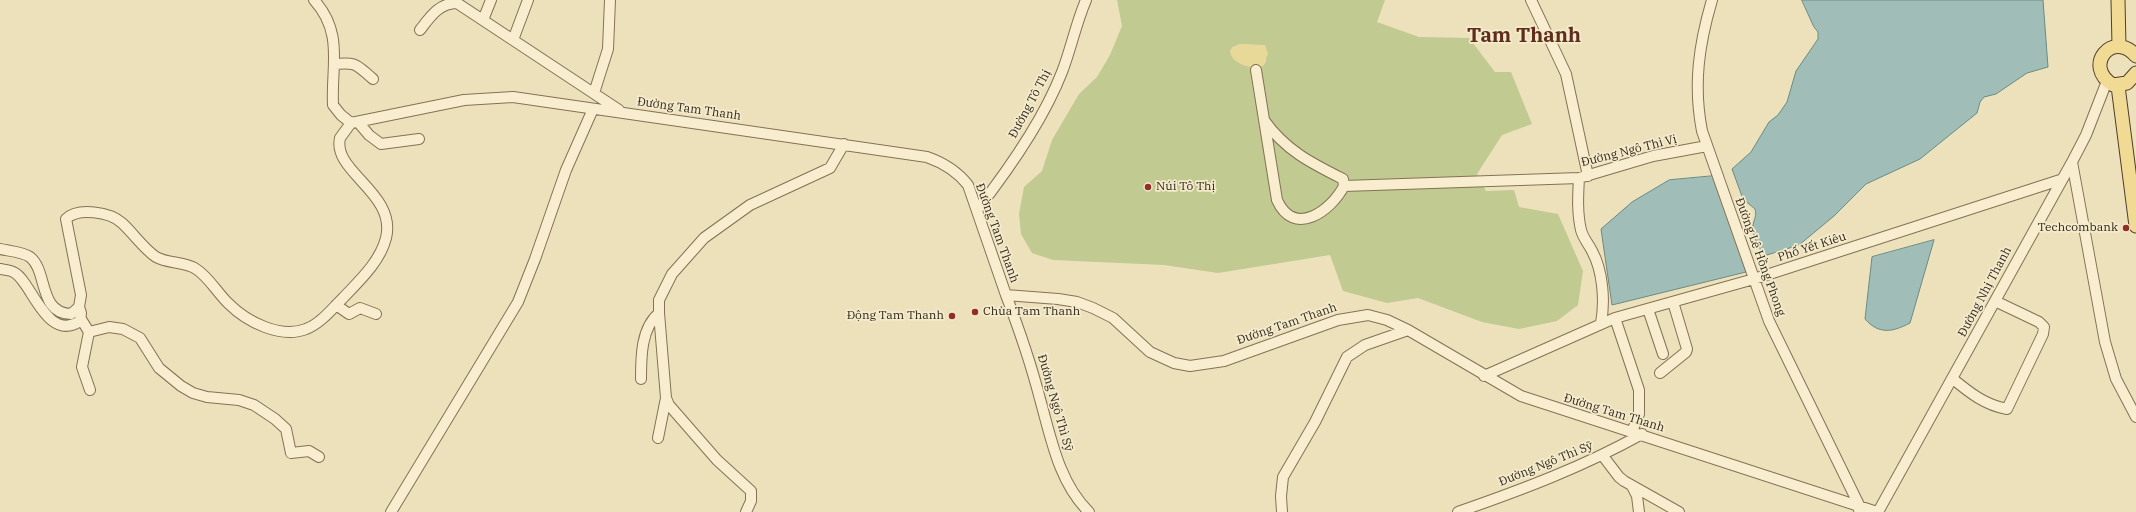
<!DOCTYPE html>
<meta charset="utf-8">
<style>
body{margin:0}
canvas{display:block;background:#ede1bc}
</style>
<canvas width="2136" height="512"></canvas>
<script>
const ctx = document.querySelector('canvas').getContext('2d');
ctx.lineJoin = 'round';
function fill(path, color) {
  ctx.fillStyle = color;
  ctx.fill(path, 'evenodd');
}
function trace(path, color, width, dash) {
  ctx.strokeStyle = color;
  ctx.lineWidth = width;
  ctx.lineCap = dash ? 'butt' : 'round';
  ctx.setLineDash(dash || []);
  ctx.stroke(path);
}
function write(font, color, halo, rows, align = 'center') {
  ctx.font = font + ' "IBM Plex Serif",serif';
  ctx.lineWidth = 3.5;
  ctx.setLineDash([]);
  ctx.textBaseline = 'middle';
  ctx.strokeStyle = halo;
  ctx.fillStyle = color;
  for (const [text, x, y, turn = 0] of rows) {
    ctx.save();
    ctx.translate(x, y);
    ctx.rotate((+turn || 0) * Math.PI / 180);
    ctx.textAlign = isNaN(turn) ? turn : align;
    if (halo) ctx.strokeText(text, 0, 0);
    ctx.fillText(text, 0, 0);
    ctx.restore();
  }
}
const green = new Path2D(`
 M1117,0H1385L1377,22L1419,37L1469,38L1495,72H1511L1532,124L1502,135L1477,174L1486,191L1514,190L1519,207L1558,214L1583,271L1578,305L1557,321L1519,329L1482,322L1418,298L1387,303L1343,291L1330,255L1218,273L1164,265L1053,260L1032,253L1021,234L1019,214L1024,187L1042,171L1052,140L1079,94L1097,77L1110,55L1122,26ZM1240,44L1265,46L1266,61L1263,66L1231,48Z`);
const sand = new Path2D(`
 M1240,44L1265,45L1268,54L1263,66C1252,70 1230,64 1230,50Z`);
const water = new Path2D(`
 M1802,0H2043L2048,67L2027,73L1996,94L1984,97L1980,102L1977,113L1920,159L1866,184L1834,216L1799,245L1767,255C1758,251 1752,234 1753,225C1754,219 1757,216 1755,209L1743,199L1732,169L1751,152L1769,122L1778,115L1787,102L1796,71L1818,39V32L1814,27Z
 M1714,176L1746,272L1612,305L1601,229L1632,202L1669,180Z
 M1934,240L1910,323C1893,332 1879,335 1865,319L1872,257Z`);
const minor = new Path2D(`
 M314,0C344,33 331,66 333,105L341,115L351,123
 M1531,0L1566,74L1588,176
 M1712,0C1699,44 1693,85 1702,131L1769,321L1860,507L1859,510
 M483,20L491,0
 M420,30C430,17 439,3 457,3L619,110
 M513,40L528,0
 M335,64C358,62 356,65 373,79
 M1256,70L1277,200C1294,238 1331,211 1344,186L1343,179C1311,163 1285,150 1264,120
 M594,93L608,49L610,0
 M358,122L369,135L381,144L419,139
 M351,123L464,100L513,97L927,157C944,163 957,171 968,185L1006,295L1058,299L1077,302L1093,308L1113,318L1150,352L1174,363L1190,366L1224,361L1338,320L1368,315L1387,320L1408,330L1521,396L1877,512
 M2072,162L2105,342L2116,379L2136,417
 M1579,178C1578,195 1577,213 1581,230C1583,238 1588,243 1592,251C1603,271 1605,301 1601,323
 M1344,186L1579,178L1653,156L1707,146
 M977,210C1009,169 1043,121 1062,72C1071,49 1076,23 1086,0
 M0,249C9,251 23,252 30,257C48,271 38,313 71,314L79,307L81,295L66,219C78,207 110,212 122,223C134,234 143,248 156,257C168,264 185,261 196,269C209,277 218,294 229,304C247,322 281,339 306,329C320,324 332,309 343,298C359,281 380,262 386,238C397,193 332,172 340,138L351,123
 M0,269C5,270 11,270 15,273C32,283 47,343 80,321L81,313L79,307
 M1006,295C1019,329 1031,364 1040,399C1051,438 1059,483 1089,512
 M336,305L349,314L360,308L376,314
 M1648,309L1663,354
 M1615,318L1639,390V414L1632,432
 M81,319L89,332L82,367L90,390
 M89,332L109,327L123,329L140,338L159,368L181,386L193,393L207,397L239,400L254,405L275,419L286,429L291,453L309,451L319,457
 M1660,373L1686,352L1687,349L1673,302
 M1484,376L1615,318L1754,279L2060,180
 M641,379C641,357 641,328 659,313
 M1953,379C1970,393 1985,405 2007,409L2043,334L2044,327L2039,322L1995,301
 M658,438L666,398
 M1603,456L1619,477L1624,481L1679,512
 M1632,486L1637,496L1639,512
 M391,512L518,302L535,259L566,170L593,109
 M746,512L751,501V491L717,460L669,405L666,398L659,313V300L672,274L704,238L750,205L830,168L844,144
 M1282,512L1281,496L1283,477L1315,422L1347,357L1365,345L1408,330
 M1458,512C1521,490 1583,467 1642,434
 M1878,512L2072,162L2086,135L2107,81`);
const major = new Path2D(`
 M2118,0L2119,46
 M2136,56C2113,29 2082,66 2113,85L2127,83L2136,73
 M2118,86L2136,226`);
const markers = [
 [1148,187,4,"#922d27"],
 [2126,228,4,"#922d27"],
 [975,312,4,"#922d27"],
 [952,316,4,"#922d27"]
];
const streetNames = [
 ["Đường Tô Thị",1030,104,-62],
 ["Đường Tam Thanh",689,109,8],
 ["Đường Ngô Thì Vị",1629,151,-14],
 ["Đường Tam Thanh",997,233,70],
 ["Phố Yết Kiêu",1812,247,-18],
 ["Đường Lê Hồng Phong",1760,257,70],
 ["Đường Nhị Thanh",1985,292,-62],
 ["Đường Tam Thanh",1287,324,-19],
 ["Đường Ngô Thì Sỹ",1055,403,74],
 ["Đường Tam Thanh",1614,413,17],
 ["Đường Ngô Thì Sỹ",1546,464,-22]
];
const poiNames = [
 ["Núi Tô Thị",1156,187],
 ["Techcombank",2118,228,"right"],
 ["Chùa Tam Thanh",983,312],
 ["Động Tam Thanh",944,316,"right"]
];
const townNames = [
 ["Tam Thanh",1524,36]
];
fill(green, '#c0ca91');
fill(sand, '#e9d999');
fill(water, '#a0beb7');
trace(water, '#688b84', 1);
trace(minor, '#847156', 12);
trace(major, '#513f2b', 15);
trace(minor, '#f8eecf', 10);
trace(major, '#f1da93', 13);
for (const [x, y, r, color] of markers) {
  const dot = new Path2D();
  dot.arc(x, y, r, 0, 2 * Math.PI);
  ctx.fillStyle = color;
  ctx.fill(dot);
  trace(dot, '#f4ebcc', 1.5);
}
write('12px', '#33281b', '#f4ebcc', streetNames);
write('12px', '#33281b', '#f4ebcc', poiNames, 'left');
write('bold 20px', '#5f2d1b', '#f4ebcc', townNames);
</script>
